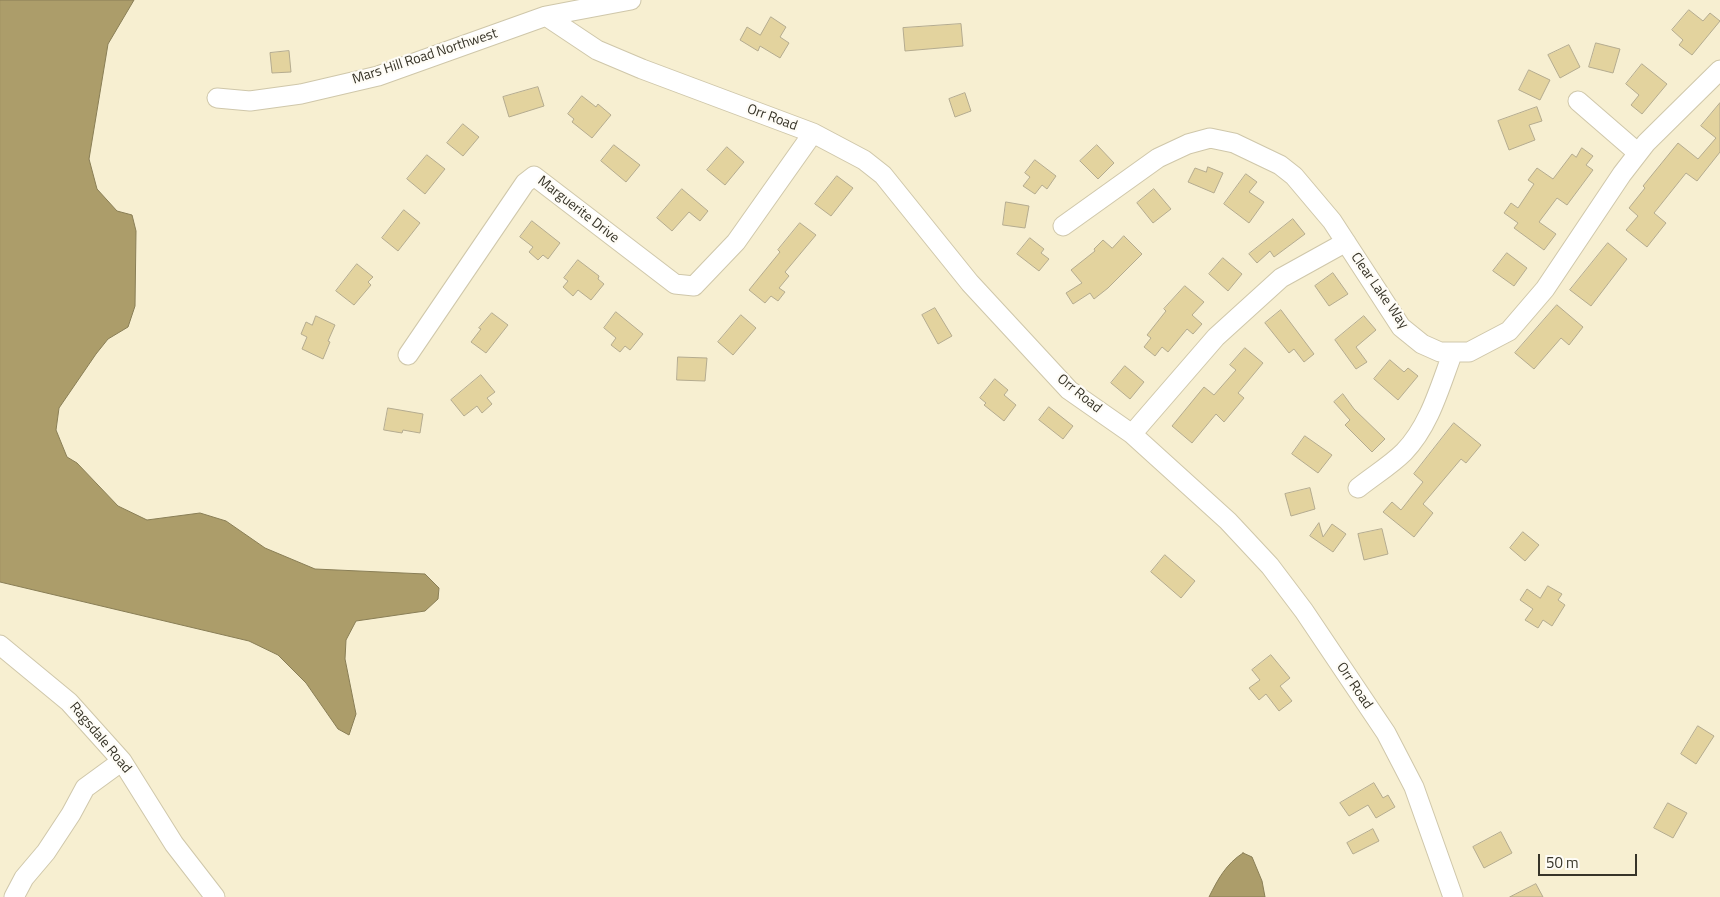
<!DOCTYPE html>
<style>
body{margin:0}
#map{position:relative;width:1720px;height:897px;overflow:hidden;background:#f7efd1;font-family:"Titillium Web",sans-serif}
canvas{display:block}
.scale{position:absolute;left:1538px;top:854px;width:99px;height:22px;box-sizing:border-box;border:2px solid #373428;border-top:0;padding-left:6px;font-size:15px;line-height:18px;white-space:nowrap;color:#373428;-webkit-text-stroke:4px #fefcf6;paint-order:stroke}
</style>
<div id="map">
<canvas width="1720" height="897"></canvas>
<div class="scale">50 m</div>
</div>
<script>
const ctx = document.querySelector('canvas').getContext('2d');
ctx.lineJoin = 'round';
function fill(path, color) {
  ctx.fillStyle = color;
  ctx.fill(path, 'evenodd');
}
function trace(path, color, width, dash) {
  ctx.strokeStyle = color;
  ctx.lineWidth = width;
  ctx.lineCap = dash ? 'butt' : 'round';
  ctx.setLineDash(dash || []);
  ctx.stroke(path);
}
function write(font, color, halo, rows, align = 'center') {
  ctx.font = font + ' "Titillium Web",sans-serif';
  ctx.lineWidth = 4.5;
  ctx.setLineDash([]);
  ctx.textBaseline = 'middle';
  ctx.strokeStyle = halo;
  ctx.fillStyle = color;
  for (const [text, x, y, turn = 0] of rows) {
    ctx.save();
    ctx.translate(x, y);
    ctx.rotate((+turn || 0) * Math.PI / 180);
    ctx.textAlign = isNaN(turn) ? turn : align;
    if (halo) ctx.strokeText(text, 0, 0);
    ctx.fillText(text, 0, 0);
    ctx.restore();
  }
}
const water = new Path2D(`
 M0,0H134L108,44L89,159L97,189L117,211L132,215L136,231L135,306L128,327L108,339L96,354L59,408L56,430L67,457L77,463L118,506L147,520L200,513L226,521L265,548L315,569L425,574L439,588L438,599L425,611L356,621L346,640L345,659L356,714L349,735L338,729L306,683L278,655L249,641L0,582Z
 M1243,853L1252,857L1262,881L1265,897H1209C1218,879 1226,864 1243,853Z`);
const building = new Path2D(`
 M1689,10L1703,21L1710,13L1720,21L1692,55L1679,45L1683,40L1672,30Z
 M771,17L786,27L780,37L789,43L780,58L760,46L758,51L740,40L747,27L760,35Z
 M961,24L963,46L905,51L903,28Z
 M1596,43L1620,49L1613,73L1589,67Z
 M1569,45L1580,67L1560,78L1548,55Z
 M289,51L291,72L272,73L270,53Z
 M1642,64L1667,84L1642,114L1631,105L1639,95L1626,84Z
 M1529,70L1550,80L1540,100L1519,90Z
 M538,87L544,106L509,117L503,97Z
 M965,93L971,111L955,117L949,99Z
 M582,96L596,107L598,104L611,115L592,138L572,122L574,119L568,114Z
 M1720,103V152L1697,181L1686,173L1654,213L1666,223L1647,247L1626,230L1638,216L1629,208L1645,188L1643,186L1678,143L1698,159L1716,138L1701,126Z
 M1537,107L1542,121L1529,125L1535,140L1509,150L1498,121Z
 M463,124L479,137L463,156L447,143Z
 M614,145L640,165L626,182L601,161Z
 M1097,145L1114,163L1098,179L1080,161Z
 M727,147L744,162L725,185L707,170Z
 M1582,148L1593,156L1586,165L1593,170L1567,205L1557,198L1539,222L1556,234L1544,250L1514,228L1518,223L1504,213L1511,203L1518,208L1534,184L1528,180L1537,168L1553,179L1572,154L1576,157Z
 M427,155L445,169L425,194L407,179Z
 M1035,160L1056,176L1047,189L1042,185L1035,194L1023,186L1030,177L1025,173Z
 M1208,167L1223,173L1214,193L1188,182L1195,168L1206,172Z
 M1246,174L1257,182L1249,192L1264,202L1249,223L1224,204Z
 M837,176L853,188L831,216L815,204Z
 M682,189L708,211L700,221L689,212L672,231L657,218Z
 M1154,189L1171,209L1153,223L1137,203Z
 M1006,202L1029,206L1025,228L1003,225Z
 M404,210L420,223L398,251L382,238Z
 M1293,219L1305,234L1274,257L1270,251L1257,263L1249,254Z
 M532,221L560,243L548,259L543,255L538,260L529,252L533,247L520,237Z
 M800,223L816,235L785,272L789,276L779,288L785,292L778,301L771,296L765,303L749,290L780,252L778,250Z
 M1124,236L1142,254L1108,288L1094,299L1090,293L1073,304L1066,293L1082,283L1071,270L1095,251L1094,249L1103,240L1112,248Z
 M1030,238L1044,249L1041,253L1049,259L1039,271L1017,254Z
 M1608,243L1627,259L1591,306L1570,290Z
 M1507,253L1527,268L1514,286L1493,271Z
 M1223,258L1242,274L1228,291L1209,274Z
 M578,260L599,276L598,279L604,284L591,300L578,290L573,296L563,287L568,281L564,278Z
 M357,264L373,277L368,282L371,285L354,305L336,291Z
 M1333,273L1348,294L1329,306L1315,286Z
 M1185,286L1204,302L1192,315L1202,324L1193,334L1187,329L1168,352L1162,347L1155,356L1144,347L1151,338L1147,335L1166,311L1164,309Z
 M1557,305L1583,327L1569,345L1561,338L1534,369L1515,353Z
 M935,308L952,336L938,344L922,315Z
 M1281,310L1314,354L1304,362L1294,349L1289,353L1265,323Z
 M616,312L643,334L630,350L625,346L620,352L611,345L616,338L604,328Z
 M492,313L508,325L486,353L471,342L481,329L479,328Z
 M741,315L756,328L733,355L718,342Z
 M316,316L335,325L328,341L330,342L323,359L302,349L307,337L301,334L306,322L312,325Z
 M1364,316L1376,330L1356,347L1367,362L1356,369L1335,340Z
 M1245,348L1263,363L1238,393L1244,398L1224,422L1216,414L1192,443L1172,426L1204,387L1214,395L1236,370L1230,365Z
 M678,357L707,358L705,381L677,380Z
 M1390,360L1404,372L1408,368L1418,376L1398,400L1374,379Z
 M1125,366L1144,382L1130,399L1111,383Z
 M481,375L495,392L487,398L492,404L482,413L477,406L464,416L451,400Z
 M995,379L1008,390L1004,395L1016,405L1004,421L984,405L986,403L980,398Z
 M1343,394L1354,409L1385,439L1372,452L1345,425L1350,420L1334,402Z
 M1049,407L1073,426L1063,439L1039,420Z
 M388,408L423,414L420,433L403,430L402,433L384,430Z
 M1454,423L1481,445L1466,463L1461,459L1423,504L1433,513L1414,537L1383,512L1392,502L1401,510L1423,482L1414,474Z
 M1305,436L1332,455L1318,473L1292,454Z
 M1310,488L1315,509L1291,516L1285,494Z
 M1319,523L1323,537L1332,524L1346,534L1333,552L1310,536Z
 M1382,529L1388,554L1364,560L1358,534Z
 M1523,532L1539,545L1525,561L1510,548Z
 M1165,555L1195,581L1181,598L1151,572Z
 M1548,586L1562,594L1558,600L1565,605L1552,626L1543,620L1538,628L1525,620L1533,609L1520,600L1527,589L1540,598Z
 M1271,655L1290,678L1280,686L1292,701L1279,711L1266,694L1259,700L1249,688L1260,680L1252,670Z
 M1698,726L1714,736L1696,764L1681,754Z
 M1374,783L1383,798L1388,795L1395,807L1376,818L1368,805L1349,816L1340,803Z
 M1668,803L1687,813L1673,838L1654,828Z
 M1373,829L1379,841L1353,854L1347,843Z
 M1501,832L1512,853L1484,868L1473,847Z
 M1536,884L1543,897H1510Z`);
const minor = new Path2D(`
 M546,16L597,50L642,69L813,133L864,160L883,175L970,283L1069,390L1132,434L1228,521L1270,566L1304,611L1386,733L1414,787L1453,897
 M217,98L250,101L301,94L378,76L546,16L631,0
 M1578,101L1638,153
 M1063,226L1158,158L1188,144L1210,138L1234,143L1280,165L1294,176L1332,221L1401,327L1422,344L1440,352H1469L1509,331L1545,289L1622,174L1646,143L1720,70
 M408,355L525,183L534,176L675,284L694,286L736,242L813,133
 M1132,434L1216,337L1281,278L1346,242
 M1358,488C1373,476 1391,465 1404,452C1430,425 1440,386 1453,352
 M0,645L69,702L122,761L174,844L215,897
 M14,897L24,878L46,852L71,814L85,788L122,761`);
const streetNames = [
 ["Mars Hill Road Northwest",425,57,-18],
 ["Orr Road",772,118,20],
 ["Marguerite Drive",578,210,38],
 ["Clear Lake Way",1379,291,55],
 ["Orr Road",1079,394,39],
 ["Orr Road",1354,686,56],
 ["Ragsdale Road",100,738,50]
];
fill(water, '#ac9d6a');
trace(water, '#897e56', 1);
fill(building, '#e3d39e');
trace(building, '#b4ab8f', 1);
trace(minor, '#cfc7aa', 21);
trace(minor, '#fff', 19);
write('14px', '#373428', '#fefcf6', streetNames);
</script>
